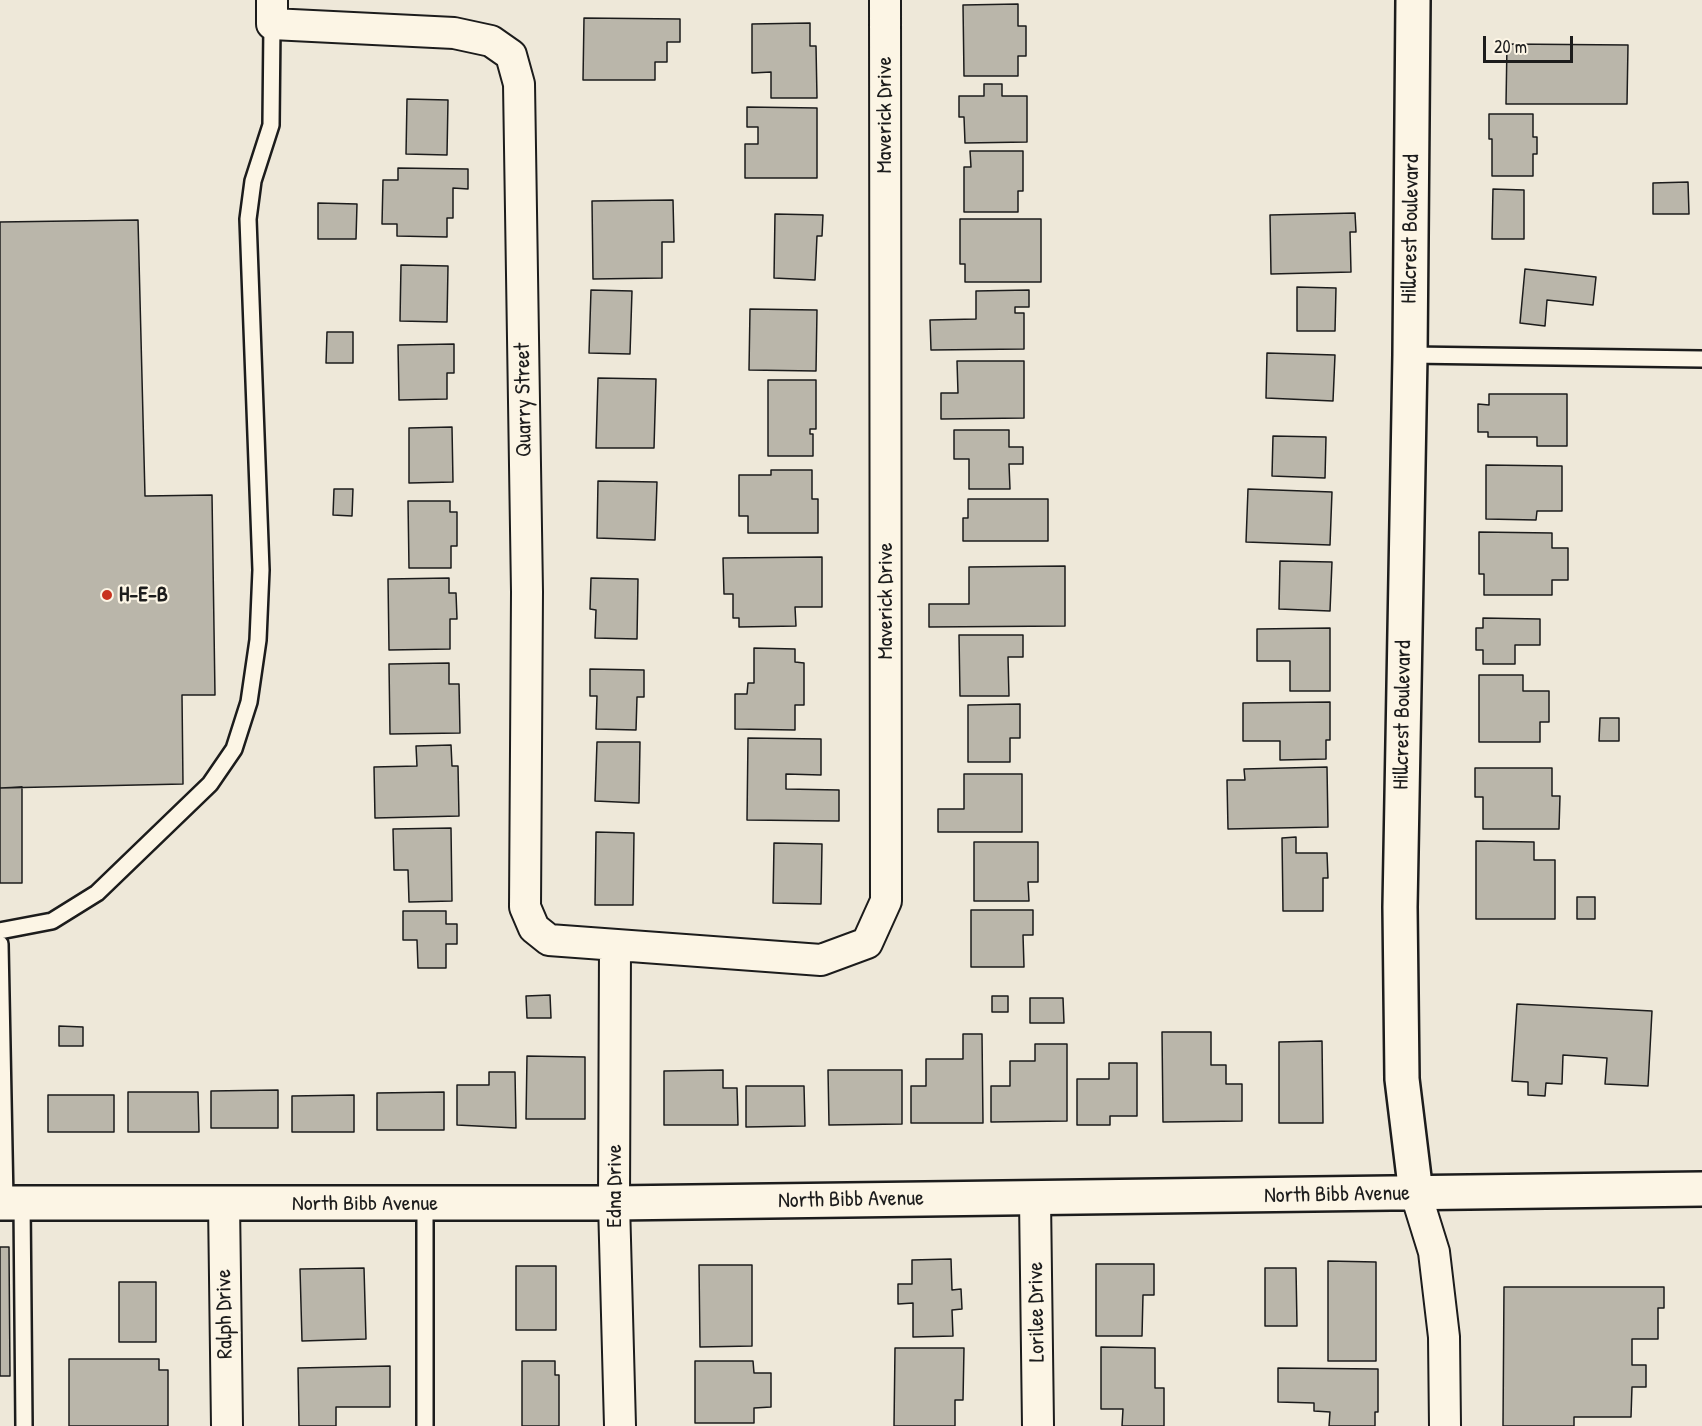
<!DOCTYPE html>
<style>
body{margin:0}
#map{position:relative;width:1702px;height:1426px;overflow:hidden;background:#eee8d9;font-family:"Patrick Hand",sans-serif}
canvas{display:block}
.scale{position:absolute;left:1483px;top:36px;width:90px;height:27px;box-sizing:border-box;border:3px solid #1c1c1c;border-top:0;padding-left:8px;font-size:18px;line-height:21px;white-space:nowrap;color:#1c1c1c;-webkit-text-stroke:4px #fcf5e5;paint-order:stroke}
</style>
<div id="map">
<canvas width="1702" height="1426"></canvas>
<div class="scale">20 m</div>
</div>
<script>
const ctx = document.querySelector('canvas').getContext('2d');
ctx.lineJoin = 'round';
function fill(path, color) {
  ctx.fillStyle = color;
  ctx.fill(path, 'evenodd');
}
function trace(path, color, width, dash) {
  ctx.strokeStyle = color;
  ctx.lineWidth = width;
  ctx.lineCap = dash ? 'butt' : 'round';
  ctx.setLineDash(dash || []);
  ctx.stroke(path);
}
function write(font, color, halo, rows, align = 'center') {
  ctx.font = font + ' "Patrick Hand",sans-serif';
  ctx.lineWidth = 4.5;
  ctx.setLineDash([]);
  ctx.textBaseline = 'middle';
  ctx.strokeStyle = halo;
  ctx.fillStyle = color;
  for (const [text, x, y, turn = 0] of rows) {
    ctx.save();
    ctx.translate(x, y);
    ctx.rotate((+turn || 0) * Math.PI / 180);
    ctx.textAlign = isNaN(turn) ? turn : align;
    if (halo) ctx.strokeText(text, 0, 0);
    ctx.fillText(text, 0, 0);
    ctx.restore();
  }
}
const building = new Path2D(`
 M1018,4V26H1026V56H1018V76H964L963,5Z
 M584,18L680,19V42H667V62H655V80H583Z
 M810,23V46H816L817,98H771V72L752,73V24Z
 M1507,44L1628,45L1627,104H1506Z
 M984,84H1002V96H1027V142L965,143L964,117H959V96H984Z
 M407,99L448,100L447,155L406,154Z
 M747,107L817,108V178H745V144H758V127H747Z
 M1489,114H1533V137H1537V154H1533V176H1492V139H1489Z
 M970,151H1023V191H1018V212H964V167H971Z
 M398,168L468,169V189L453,188V218H447V237L397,236V224H382L383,180H398Z
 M1688,182L1689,214H1653V183Z
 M1493,189L1524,190V239H1492Z
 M673,200L674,242H662V278L593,279L592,201Z
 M318,203L357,204L356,239H318Z
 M1355,213L1356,232H1350L1351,272L1271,274L1270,215Z
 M775,214L823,215L822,236H817L815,280L774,278Z
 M960,219H1041V282H965V264H960Z
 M138,220L145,496L212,495L215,695H182L183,784L0,788V222Z
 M401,265L448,266L447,322L400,321Z
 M1525,269L1596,277L1593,305L1547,300L1545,326L1520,323Z
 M1297,287L1336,288L1335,331H1297Z
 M591,290L632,291L630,354L589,353Z
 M1029,290V307H1015V313H1024V349L931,350L930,320L976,319V291Z
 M750,309L817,310L816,371L749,370Z
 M327,332H353V363H326Z
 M454,344V373H447V399L399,400L398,345Z
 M1267,353L1335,355L1333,401L1266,398Z
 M957,361H1024V418L941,419V393H958Z
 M598,378L656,379L654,448H596Z
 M768,380H816V429H810V434H813V456H768Z
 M1489,394H1567V446H1537V437H1488V432H1478V404L1489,405Z
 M452,427L453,482L409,483V428Z
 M954,430H1009V447H1023V464H1009L1010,489H969V459H954Z
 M1273,436L1326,437L1325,478L1272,476Z
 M1486,465L1562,466V511H1537L1536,520L1486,519Z
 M771,470H812V499H818V533H748V516H739V475H771Z
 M598,481L657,482L655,540L597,538Z
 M334,489H353L352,516L333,515Z
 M1248,489L1332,492L1330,545L1246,542Z
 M968,499H1048V541H963V518H968Z
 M408,501H450V512H457V546H451V568H409Z
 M1479,532L1552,533V548H1568V580H1552V595H1484V574H1479Z
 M822,557V607H795L796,626L739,627V618H733V594H724L723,558Z
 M1280,561L1332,562L1330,611L1279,609Z
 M1065,566V626L929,627V604H969V567Z
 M449,578V593H456L457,619H450V649L389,650L388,579Z
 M591,578L638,579L637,639L595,638L596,610L590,609Z
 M1483,618L1540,619V645H1515V664H1483V650H1476V628H1483Z
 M1330,628V691H1290V661H1257V629Z
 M959,635H1023V657H1008L1009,696H960Z
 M754,648L795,649V662L804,663V705H795V730L735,729V694H747L748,683H754Z
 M449,663V684H459L460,733L390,734L389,664Z
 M590,669L644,670V697H637L636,730L596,729L597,696H590Z
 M1479,675H1523V691H1549V722H1540V742H1479Z
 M1330,702V740H1326V759L1280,760V741H1243V703Z
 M1020,704V738H1010V762H968V705Z
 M1600,718H1619V741H1599Z
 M748,738L821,739V775L786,774V789L839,790V821L747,820Z
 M597,742H640L639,803L595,801Z
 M451,745L452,766H458L459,816L375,818L374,767L417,766L416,746Z
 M1327,767L1328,827L1228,829L1227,780H1245L1244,769Z
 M1475,768H1552V796H1560L1559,829H1483V797H1475Z
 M964,774H1022V832H938V809H964Z
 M22,787V883H0V788Z
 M451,828L452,901L409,902L408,870H394L393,829Z
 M596,832L634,833L633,905H595Z
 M1296,837V853H1327L1328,878H1323V911H1283L1282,838Z
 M1476,841L1534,842V860H1555V919H1476Z
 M974,842H1038V882H1028L1029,901H974Z
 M774,843L822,844L821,904L773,903Z
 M1577,897H1595V919H1577Z
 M971,910H1033V935H1023L1024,967H971Z
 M403,911H446V924H457V944H446V968H418L417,940H403Z
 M550,995L551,1018H527L526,996Z
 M992,996H1008V1012H992Z
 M1030,998H1063L1064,1023H1030Z
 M1517,1004L1652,1011L1648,1086L1605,1084L1607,1058L1563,1055L1562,1084L1546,1083L1545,1096L1528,1095V1082L1512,1081Z
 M59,1026L83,1027V1046H59Z
 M1162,1032H1211V1065H1226V1084H1242V1121L1163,1122Z
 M963,1034H982L983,1123H911V1086H926V1059H963Z
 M1322,1041L1323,1123H1279V1042Z
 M1035,1044H1067V1121L991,1122V1086H1010V1061H1035Z
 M527,1056L585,1057V1119H526Z
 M1109,1063H1137V1116H1110V1125H1077V1079H1109Z
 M723,1070V1088H737L738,1125H664V1071Z
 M828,1070H902V1124L829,1125Z
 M489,1072H515L516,1128L457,1125V1085H489Z
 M746,1086H804L805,1126L746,1127Z
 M278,1090V1128H211V1091Z
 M128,1092H198L199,1132H128Z
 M444,1092V1130H377V1093Z
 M48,1095H114V1132H48Z
 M354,1095V1132H292V1096Z
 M0,1247H9L10,1376H0Z
 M951,1259L952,1290L961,1289L962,1309L952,1310L953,1336L913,1337V1303L898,1304V1284H912V1260Z
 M1328,1261L1376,1262V1361H1328Z
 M1096,1264H1154V1295H1143L1142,1336H1096Z
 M699,1265H752V1346L700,1347Z
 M516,1266H556V1330H516Z
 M364,1268L366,1339L302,1341L300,1269Z
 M1265,1268H1296L1297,1326H1265Z
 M119,1282H156V1342H119Z
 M1504,1287H1664V1308H1658V1339H1632V1365H1646V1387H1632L1631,1417H1574V1426H1503Z
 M1101,1347L1155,1348V1388H1164V1426H1122L1123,1409H1101Z
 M895,1348H964L963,1400H955V1426H894Z
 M69,1359H159V1370H168V1426H69Z
 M522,1361H555V1375H559V1426H522Z
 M695,1361H753L754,1373H771V1407L754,1408V1423H695Z
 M390,1366V1407H336V1426H299L298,1368Z
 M1278,1368L1378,1369V1412H1375V1426H1329L1330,1412L1314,1411V1403L1278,1402Z`);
const lane = new Path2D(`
 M1410,355L1702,359
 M0,931L52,921L97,893L210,784L234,749L249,702L258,640L261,570L248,219L253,181L271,125L272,24
 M0,944L5,1202
 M22,1202L24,1426
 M425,1204V1426`);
const street = new Path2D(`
 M272,0V24L454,33L491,41L511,55L519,84L527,592L525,907L534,928L549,940L821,960L867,943L886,901L885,0
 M615,946L614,1203L620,1426
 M1416,1194L1434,1252L1444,1337L1445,1426
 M1035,1199L1038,1426
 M224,1203L227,1426`);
const secondary = new Path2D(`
 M1413,0L1410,355L1400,907L1402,1079L1416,1194
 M0,1203H614L1702,1189`);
const markers = [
 [107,595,6,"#c8321e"]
];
const streetNames = [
 ["Maverick Drive",885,115,-90],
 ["Hillcrest Boulevard",1411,229,-89],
 ["Quarry Street",524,400,-91],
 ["Maverick Drive",886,601,-90],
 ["Hillcrest Boulevard",1403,715,-89],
 ["Edna Drive",615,1186,-90],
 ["North Bibb Avenue",1337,1195,-1],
 ["North Bibb Avenue",851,1200,-1],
 ["North Bibb Avenue",365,1204],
 ["Lorilee Drive",1037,1312,-91],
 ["Ralph Drive",225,1314,-91]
];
const poiNames = [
 ["H-E-B",119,595]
];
fill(building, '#bab6aa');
trace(building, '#1c1c1c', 1.5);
trace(lane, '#1c1c1c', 20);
trace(street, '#1c1c1c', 34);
trace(secondary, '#1c1c1c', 38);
trace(lane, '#fcf5e5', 15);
trace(street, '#fcf5e5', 30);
trace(secondary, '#fcf5e5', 33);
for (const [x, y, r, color] of markers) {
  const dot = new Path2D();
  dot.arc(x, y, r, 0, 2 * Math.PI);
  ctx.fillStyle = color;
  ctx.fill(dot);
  trace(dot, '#fcf5e5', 2);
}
write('22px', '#1c1c1c', '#fcf5e5', streetNames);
write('bold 22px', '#1c1c1c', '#fcf5e5', poiNames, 'left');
</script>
